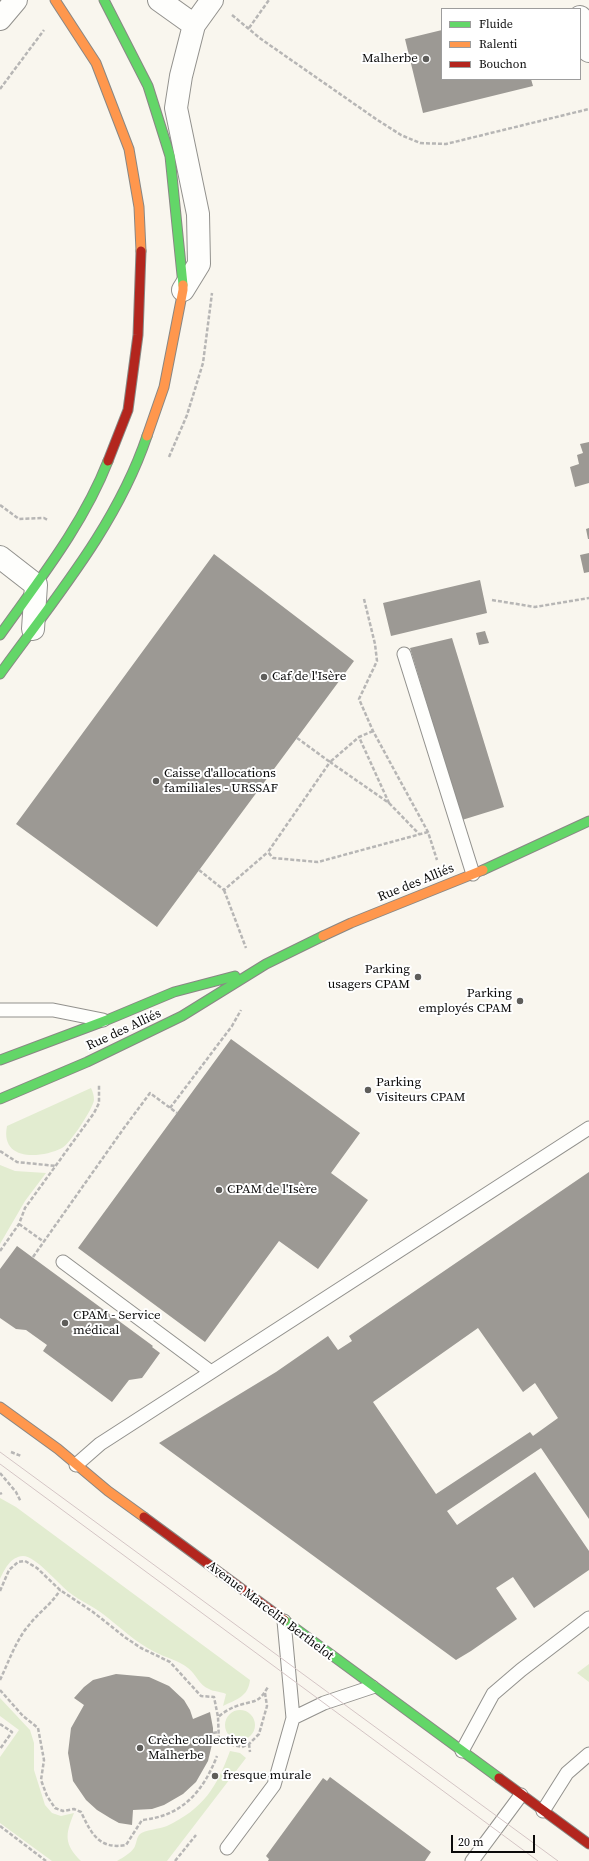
<!DOCTYPE html>
<meta charset="utf-8">
<style>
body{margin:0}
#map{position:relative;width:589px;height:1861px;overflow:hidden;background:#f9f6ee;font-family:"Source Serif 4",serif}
canvas{display:block}
.legend{position:absolute;left:441px;top:8px;width:140px;height:72px;box-sizing:border-box;background:#fff;border:1px solid #9d9d9d;margin:0;padding:5px 7px;list-style:none;font-size:12px;color:#0b0b0b}
.legend li{display:flex;align-items:center;gap:8px;height:20px}
.legend b{width:20px;border:1px solid #9d9d9d}
.scale{position:absolute;left:451px;top:1835px;width:84px;height:18px;box-sizing:border-box;border:2px solid #0b0b0b;border-top:0;padding-left:5px;font-size:12px;line-height:14px;white-space:nowrap;color:#0b0b0b;-webkit-text-stroke:3px #fff;paint-order:stroke}
</style>
<div id="map">
<canvas width="589" height="1861"></canvas>
<ul class="legend">
<li><b style="height:5px;background:#63d668"></b>Fluide</li>
<li><b style="height:5px;background:#ff974d"></b>Ralenti</li>
<li><b style="height:5px;background:#b3261e"></b>Bouchon</li>
</ul>
<div class="scale">20 m</div>
</div>
<script>
const ctx = document.querySelector('canvas').getContext('2d');
ctx.lineJoin = 'round';
function fill(path, color) {
  ctx.fillStyle = color;
  ctx.fill(path, 'evenodd');
}
function trace(path, color, width, dash) {
  ctx.strokeStyle = color;
  ctx.lineWidth = width;
  ctx.lineCap = dash ? 'butt' : 'round';
  ctx.setLineDash(dash || []);
  ctx.stroke(path);
}
function write(font, color, halo, rows, align = 'center') {
  ctx.font = font + ' "Source Serif 4",serif';
  ctx.lineWidth = 4;
  ctx.setLineDash([]);
  ctx.textBaseline = 'middle';
  ctx.strokeStyle = halo;
  ctx.fillStyle = color;
  for (const [text, x, y, turn = 0] of rows) {
    ctx.save();
    ctx.translate(x, y);
    ctx.rotate((+turn || 0) * Math.PI / 180);
    ctx.textAlign = isNaN(turn) ? turn : align;
    if (halo) ctx.strokeText(text, 0, 0);
    ctx.fillText(text, 0, 0);
    ctx.restore();
  }
}
const green = new Path2D(`
 M91,1088C93,1092 94,1096 94,1100C93,1109 69,1145 62,1148C40,1159 0,1161 7,1126Z
 M0,1165L15,1171L46,1173L25,1201L0,1244Z
 M0,1498L16,1507L250,1680C248,1697 237,1699 223,1706L226,1694C220,1691 214,1692 209,1689C199,1685 196,1674 188,1668C178,1660 166,1658 155,1652C136,1643 120,1627 103,1614C93,1606 80,1601 70,1593C59,1585 36,1556 23,1556C10,1557 5,1569 0,1579Z
 M589,1664V1682L577,1673Z
 M0,1698L30,1730L34,1743V1770L45,1805L52,1813L61,1816L74,1813C65,1835 64,1844 81,1861H52L0,1823V1757L19,1730L0,1716Z
 M225 1725a15 15 0 1 1 30 0a15 15 0 1 1-30 0Z
 M230,1751L240,1753L246,1758L167,1861H117C122,1858 131,1853 134,1848C137,1843 136,1838 140,1834C144,1830 160,1829 167,1826C203,1809 217,1787 230,1751Z`);
const building = new Path2D(`
 M442,30V79H531L533,86L423,113L405,39Z
 M589,442V483L575,487L570,467L579,464L577,455L583,453L580,444Z
 M589,528V539H588L586,529Z
 M589,553V572L584,573L580,555Z
 M214,554L354,661L157,927L16,824Z
 M480,580L487,613L391,636L383,603Z
 M485,631L489,643L479,645L476,633Z
 M452,638L504,807L462,820L410,648Z
 M231,1039L360,1133L331,1173L368,1200L318,1269L279,1241L205,1342L78,1248Z
 M589,1172V1519L541,1448L447,1511L457,1525L535,1472L589,1551V1570L534,1608L513,1577L496,1588L517,1619L471,1651L456,1660L159,1443L276,1372L328,1336L338,1350L352,1341L349,1336ZM478,1328L523,1392L535,1383L558,1418L533,1436L530,1432L436,1494L373,1402Z
 M17,1246L153,1346L152,1347L160,1353L142,1378L129,1380L112,1402L43,1351L47,1345L26,1330L16,1329L0,1318V1269Z
 M116,1674L149,1677L169,1686L184,1700L190,1710L193,1719L210,1712L213,1728V1740L208,1761L196,1782L183,1794L164,1805L152,1809L133,1810L132,1825L119,1823L110,1818L97,1810L86,1800L73,1781L68,1753L71,1728L84,1705L74,1698L84,1687L93,1680Z
 M330,1777L431,1852L425,1861H268L269,1859L266,1856L323,1778L327,1781Z`);
const path = new Path2D(`
 M232,15L261,39L376,119L401,135L420,143L446,144L589,109
 M249,28L269,0
 M0,89L44,30
 M169,457L187,415L203,363L212,293
 M0,505L19,519L44,518L48,520
 M364,599L375,644L377,661L359,699L373,731L428,832L437,860
 M492,600L535,607L589,598
 M373,731L359,737L389,803L330,762L268,852L273,858L318,862L428,832
 M297,738L330,762L359,737
 M389,803L420,835
 M199,870L224,890L268,852
 M224,890L246,948
 M170,1108L232,1026L241,1010
 M0,1151L17,1162L56,1166
 M19,1224L44,1242
 M0,1251L19,1224L25,1208L94,1113L99,1103V1085
 M33,1257L124,1128L150,1093L177,1113
 M11,1452L21,1456
 M0,1473L16,1492L21,1502
 M0,1494L2,1493
 M0,1591L9,1570L18,1562L25,1561L37,1568L60,1590L93,1612L126,1638L141,1648L170,1662L201,1696L214,1697L218,1717
 M0,1680C9,1661 16,1640 29,1625C39,1612 52,1604 60,1590
 M0,1690L23,1716L38,1728L44,1760L41,1780L47,1796L55,1808L63,1811L74,1809L81,1812C91,1833 99,1850 126,1845L142,1820C182,1816 203,1792 217,1756
 M265,1693L267,1706L259,1734L249,1744L242,1747L219,1742L218,1717C224,1712 232,1707 240,1705C255,1700 258,1704 268,1687
 M0,1724L12,1732L0,1749
 M213,1733L219,1732
 M249,1744L250,1752
 M0,1826L46,1861
 M175,1861L196,1835`);
const lane = new Path2D(`
 M404,654L473,874
 M0,1010H53L103,1020
 M63,1262L211,1372
 M76,1465L100,1444L589,1128
 M293,1718L324,1703L372,1687
 M462,1751L493,1694L521,1670L589,1618
 M543,1811L567,1773L589,1754
 M227,1848L274,1785L293,1718L284,1621
 M472,1861L521,1795`);
const street = new Path2D(`
 M159,0L194,25
 M580,17L589,51
 M0,19L16,0
 M183,290L199,264L198,214L176,108L181,76L194,25L212,0
 M0,557L36,585L33,629`);
const fast = new Path2D(`
 M104,0L148,86L170,156L183,285
 M0,635C39,580 83,525 108,461
 M0,674C55,598 117,525 147,436
 M483,870L589,821
 M0,1060L107,1020L174,992L235,976
 M0,1099L87,1062L182,1016L266,964L323,936
 M284,1620L499,1778`);
const slow = new Path2D(`
 M55,0L96,63L129,149L139,207L141,251
 M147,436L164,387L183,290V285
 M323,936L351,923L483,870
 M0,1407L58,1449L108,1491L144,1517`);
const jam = new Path2D(`
 M108,461L128,410L138,335L141,251
 M144,1517L284,1620
 M499,1778L589,1844`);
const tram = new Path2D(`
 M0,1452L558,1861
 M0,1464L538,1861`);
const markers = [
 [426,59,4,"#5e5d5a"],
 [264,677,4,"#5e5d5a"],
 [156,781,4,"#5e5d5a"],
 [418,977,4,"#5e5d5a"],
 [520,1001,4,"#5e5d5a"],
 [368,1090,4,"#5e5d5a"],
 [219,1190,4,"#5e5d5a"],
 [65,1323,4,"#5e5d5a"],
 [140,1748,4,"#5e5d5a"],
 [215,1776,4,"#5e5d5a"]
];
const poiNames = [
 ["Malherbe",418,59,"right"],
 ["Caf de l'Isère",272,677],
 ["Caisse d'allocations",164,774],
 ["familiales - URSSAF",164,789],
 ["Parking",410,970,"right"],
 ["usagers CPAM",410,985,"right"],
 ["Parking",512,994,"right"],
 ["employés CPAM",512,1009,"right"],
 ["Parking",376,1083],
 ["Visiteurs CPAM",376,1098],
 ["CPAM de l'Isère",227,1190],
 ["CPAM - Service",73,1316],
 ["médical",73,1331],
 ["Crèche collective",148,1741],
 ["Malherbe",148,1756],
 ["fresque murale",223,1776]
];
const streetNames = [
 ["Rue des Alliés",416,883,-22],
 ["Rue des Alliés",124,1030,-25],
 ["Avenue Marcelin Berthelot",270,1611,37]
];
fill(green, '#e2ecd0');
fill(building, '#9c9994');
trace(lane, '#92918d', 15);
trace(street, '#92918d', 24);
trace(fast, '#898784', 11);
trace(slow, '#898784', 11);
trace(jam, '#898784', 11);
trace(path, '#b7b6b5', 2.5, [4, 2]);
trace(lane, '#fefefc', 13);
trace(street, '#fefefc', 22);
trace(fast, '#63d668', 9);
trace(slow, '#ff974d', 9);
trace(jam, '#b3261e', 9);
trace(tram, '#d4c5c5', 1);
for (const [x, y, r, color] of markers) {
  const dot = new Path2D();
  dot.arc(x, y, r, 0, 2 * Math.PI);
  ctx.fillStyle = color;
  ctx.fill(dot);
  trace(dot, '#fff', 1.5);
}
write('13px', '#0b0b0b', '#fff', poiNames, 'left');
write('13px', '#0b0b0b', '#fff', streetNames);
</script>
